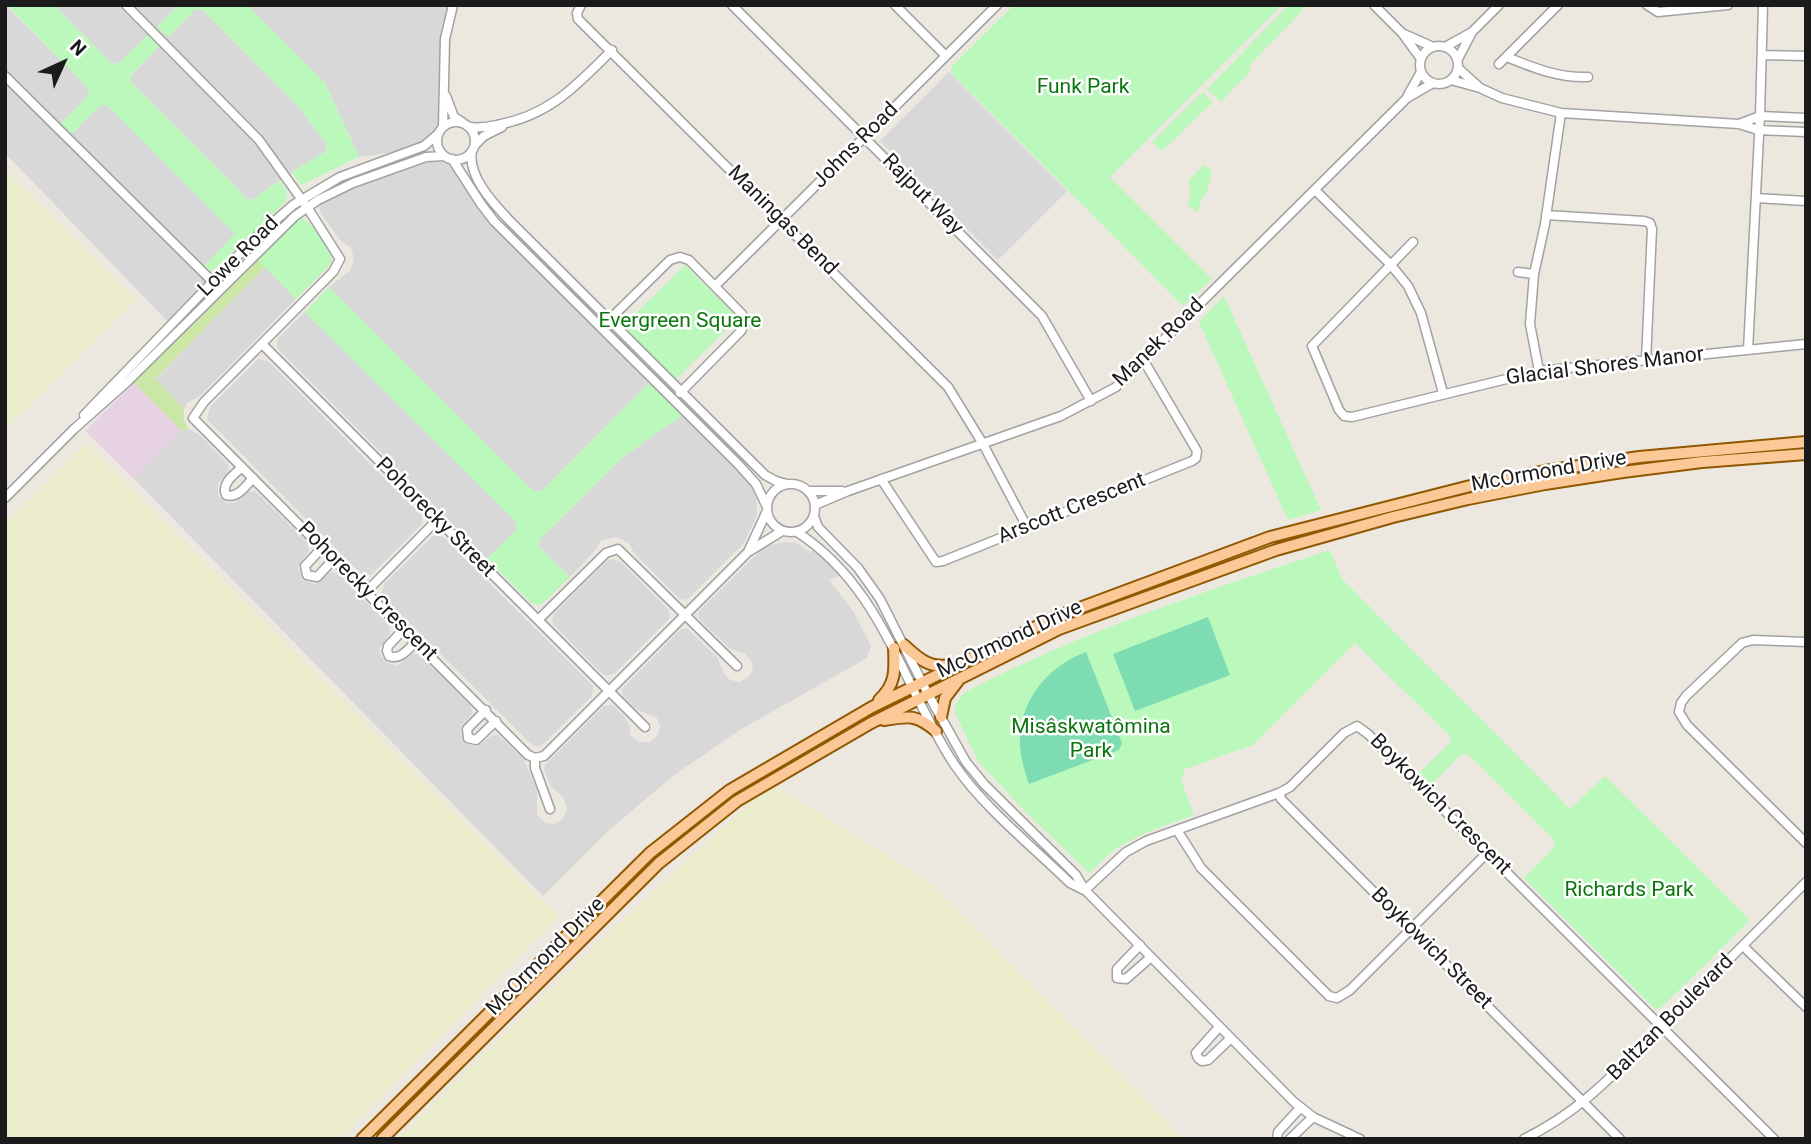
<!DOCTYPE html>
<meta charset="utf-8">
<style>
body{margin:0}
#map{position:relative;width:1811px;height:1144px;overflow:hidden;background:#ece8e0;font-family:Roboto,sans-serif}
canvas{display:block}
.frame{position:absolute;inset:0;border:7px solid #1b1b1b;pointer-events:none}
.north{position:absolute;left:28px;top:28px;width:70px;height:70px;-webkit-text-stroke:5px #fff;paint-order:stroke;rotate:45deg;font-size:19px;font-weight:700;line-height:28px;text-align:center;color:#1b1b1b}
.north::after{content:'';display:block;margin:auto;width:24px;height:32px;background:#1b1b1b;clip-path:polygon(50% 0,100% 100%,50% 72%,0 100%)}
</style>
<div id="map">
<canvas width="1811" height="1144"></canvas>
<div class="frame"></div>
<div class="north">N</div>
</div>
<script>
const ctx = document.querySelector('canvas').getContext('2d');
ctx.lineJoin = 'round';
function fill(path, color) {
  ctx.fillStyle = color;
  ctx.fill(path, 'evenodd');
}
function trace(path, color, width, dash) {
  ctx.strokeStyle = color;
  ctx.lineWidth = width;
  ctx.lineCap = dash ? 'butt' : 'round';
  ctx.setLineDash(dash || []);
  ctx.stroke(path);
}
function write(font, color, halo, rows, align = 'center') {
  ctx.font = font + ' Roboto,sans-serif';
  ctx.lineWidth = 5;
  ctx.setLineDash([]);
  ctx.textBaseline = 'middle';
  ctx.strokeStyle = halo;
  ctx.fillStyle = color;
  for (const [text, x, y, turn = 0] of rows) {
    ctx.save();
    ctx.translate(x, y);
    ctx.rotate((+turn || 0) * Math.PI / 180);
    ctx.textAlign = isNaN(turn) ? turn : align;
    if (halo) ctx.strokeText(text, 0, 0);
    ctx.fillText(text, 0, 0);
    ctx.restore();
  }
}
const residential = new Path2D(`
 M5,5L88,87L89,95L57,127L68,138L100,105H107L235,234L200,270L213,283L171,325L5,153Z
 M54,5H178L157,27L195,10H203L298,106L327,145L325,152L279,181L252,200L246,199L237,188L131,82V76L163,43L152,31L119,63L112,64Z
 M247,5H453L440,130L431,141L415,149L359,157L325,83Z
 M949,72L1067,191L998,260L880,141Z
 M436,160L447,164L456,171L473,202L499,232L650,382L542,491H533L329,287L350,271L354,259L351,248L340,240L321,213L319,207L322,203L360,186Z
 M265,267L296,299L201,395L187,403L184,409L155,380Z
 M305,312L516,522V530L487,559L277,348V339Z
 M258,359L268,361L422,516V524L371,575L361,574L207,419L210,407Z
 M683,415L753,484L757,504V515L744,543L687,600L680,599L634,553L629,543L616,537L602,540L593,553L570,577L539,547L540,539L623,457Z
 M189,429L201,436L228,464L229,471L218,483V494L220,498L227,503L236,502L248,492L255,491L308,543L309,551L298,567L302,580L316,584L330,572L338,573L387,623L390,626V634L379,649L381,657L385,661L397,666L411,654H419L470,705L473,713L461,726L460,731L465,743L476,747L492,735H498L523,758L537,790V815L545,823L554,824L562,820L567,809L563,797L551,787L544,770L545,765L604,706L612,705L623,715L629,724L631,736L639,742H650L658,735L660,727L657,718L636,709L623,696L622,689L681,629H688L717,657L723,672L730,680L740,682L750,675L753,666L750,659L745,654L729,648L699,619L698,612L760,551L770,545L786,542L796,543L811,552L814,547L842,575L829,580L853,611L871,646L867,658L738,731L673,776L608,831L543,896L134,479L182,431Z
 M435,534L444,538L593,686L592,696L541,746H536L530,743L381,595L384,584Z
 M613,559L622,563L668,609L670,616L669,619L615,673L607,676L601,673L554,625L552,620L554,614L607,561Z`);
const industrial = new Path2D(`
 M134,383L182,431L134,479L85,431Z`);
const farmland = new Path2D(`
 M5,169L136,300L5,430Z
 M86,443L559,917L340,1139H5V523Z
 M771,783L927,880L1184,1139H397L592,948Z`);
const grass = new Path2D(`
 M258,260L265,267L155,379L184,409V421L189,429L182,431L134,383L144,370Z`);
const park = new Path2D(`
 M7,5H54L112,64L119,63L152,31L164,42L131,75V82L237,188L246,199L252,200L279,181L287,191L286,201L212,272L205,265L235,234L107,105L100,106L67,138L57,128L89,95L88,88Z
 M178,5H247L325,83L359,157L301,185L292,172L325,152L327,145L298,106L203,10H195L168,37L157,27Z
 M1014,5H1282L1110,177L1212,279L1183,306L951,73L952,66Z
 M1289,5H1305L1302,11L1250,65V72L1221,102L1207,89Z
 M1203,92L1213,102L1162,151L1152,142Z
 M1205,164L1212,172L1206,194H1204L1197,213L1187,204L1191,195L1189,180Z
 M302,218C314,224 330,247 332,260L329,266L296,299L258,260L295,222Z
 M685,265L738,318L675,380L622,327Z
 M329,287L533,491H542L650,382L683,415L623,457L540,539L539,547L570,577L542,604H532L487,559L516,530V522L305,312Z
 M1224,296L1321,510L1288,520L1199,322Z
 M1330,550L1342,579L1570,809L1605,776L1750,920L1662,1007L1655,1009L1524,878L1554,847V840L1469,755L1462,754L1431,785L1419,773L1450,743V736L1355,643L1253,745L1185,769L1181,779L1194,815L1145,833L1115,849L1089,873L1023,809L978,761L955,713V705L964,693C1079,632 1207,591 1330,550Z`);
const pitch = new Path2D(`
 M1208,617L1230,675L1135,711L1113,654Z
 M1086,652L1122,743L1119,750L1029,784C1024,769 1019,753 1020,737C1022,697 1050,665 1086,652Z`);
const minor = new Path2D(`
 M126,5L259,140L307,207L340,259L333,272L204,402L193,418L528,755L535,758L544,756L748,552L782,531
 M581,5L577,13L578,19L948,387L983,444L1027,527
 M732,5L1042,316L1091,401
 M895,5L945,55
 M1374,5L1402,33L1421,59
 M1647,5L1658,12L1728,5
 M1404,34L1433,47
 M1420 65a19 19 0 1 1 38 0a19 19 0 1 1-38 0Z
 M1445,47L1472,32L1499,5
 M1762,55L1806,56
 M1507,57C1534,68 1558,78 1588,77
 M1458,59L1472,32
 M1499,64L1558,5
 M1458,68L1478,86
 M5,76L217,286
 M1451,80L1480,88L1502,98L1561,113L1739,124L1758,130L1806,132
 M1408,95L1421,72
 M446,96L454,117L462,122
 M437 141a19 19 0 1 1 38 0a19 19 0 1 1-38 0Z
 M1739,124L1760,116L1806,118
 M443,127L445,39L453,5
 M470,127C479,128 488,127 497,125C550,115 576,86 612,50
 M475,145L484,136L502,127
 M472,151C467,176 494,204 510,221L765,475L776,481L787,484
 M452,159L481,204L494,221L739,465L756,484L766,505
 M1315,190L1391,265L1408,286L1421,313L1443,393
 M1756,198L1806,201
 M1546,215L1644,221L1650,223L1652,229L1646,361
 M1413,242L1312,346L1339,410L1344,416L1352,417L1539,371L1806,344
 M1518,272L1534,274
 M715,286L997,5
 M606,323L670,260L680,257L689,260L742,314L745,323L741,331L680,393
 M262,344L645,727
 M1748,350L1760,116L1763,5
 M1539,371L1530,324L1534,274L1545,224L1561,113
 M84,415L253,240L293,205L340,177L424,146L438,134
 M242,467C234,475 221,483 226,495C237,499 246,486 253,478
 M881,479L936,562L943,561L1192,461L1196,458L1197,451L1144,361
 M767 508a24 24 0 1 1 48 0a24 24 0 1 1-48 0Z
 M808,491H842
 M5,498L74,429L127,382L295,216L318,200L353,183L426,157L444,156
 M815,505L848,491L1061,416L1116,387L1407,98L1433,83
 M814,516L818,527L858,568L880,599L928,694L966,762L984,784L1076,875L1085,890L1294,1102L1313,1117L1360,1139
 M797,532C883,588 901,683 954,764C983,807 1033,847 1070,883L1084,890
 M322,548L305,566L307,575L317,577L334,559
 M748,552L766,513
 M367,591L437,520
 M538,620L606,553L618,549L737,666
 M405,628L388,646L387,651L389,656C400,661 409,648 417,641
 M1806,642L1753,640L1742,643L1686,696L1681,703L1679,712L1687,725L1806,843
 M486,710L467,729L468,738L476,740L496,721
 M535,758V768L550,809
 M1279,793L1281,799L1620,1139
 M1177,830L1201,868L1329,996L1337,998L1350,990L1487,853
 M1085,890L1126,852L1146,841L1279,793L1290,787L1344,733L1357,726L1368,734L1774,1139
 M1140,945L1117,969V978L1126,979L1151,957
 M1743,946L1806,1007
 M1219,1027L1196,1053L1198,1058L1202,1061L1208,1060L1231,1038
 M1277,1139L1278,1132L1300,1108
 M1290,1139L1313,1117
 M1524,1139C1585,1109 1618,1069 1665,1023C1712,976 1759,930 1806,882`);
const major = new Path2D(`
 M904,645C919,659 930,669 951,665
 M879,700C896,684 895,671 894,648
 M941,717L945,698L958,681
 M884,720C909,716 916,714 936,731
 M362,1139L650,853L730,790L872,707L1058,616L1270,537L1474,485L1545,471L1639,457L1806,442
 M382,1139L659,863L737,801L871,723L1059,629L1276,550L1393,517L1468,499L1545,484L1623,472L1702,462L1806,454`);
const parkNames = [
 ["Funk Park",1083,88],
 ["Evergreen Square",680,322],
 ["Misâskwatômina",1091,728],
 ["Park",1091,752],
 ["Richards Park",1629,891]
];
const streetNames = [
 ["Johns Road",856,146,-45],
 ["Rajput Way",922,195,45],
 ["Maningas Bend",782,221,45],
 ["Lowe Road",239,257,-45],
 ["Manek Road",1159,343,-44],
 ["Glacial Shores Manor",1605,367,-7],
 ["McOrmond Drive",1549,472,-10],
 ["Arscott Crescent",1072,509,-22],
 ["Pohorecky Street",435,518,45],
 ["Pohorecky Crescent",367,592,45],
 ["McOrmond Drive",1010,640,-25],
 ["Boykowich Crescent",1440,805,45],
 ["Boykowich Street",1431,949,45],
 ["McOrmond Drive",546,957,-45],
 ["Baltzan Boulevard",1671,1018,-45]
];
fill(residential, '#d9d8d8');
fill(industrial, '#e6d2e3');
fill(farmland, '#ebeccb');
fill(grass, '#cae7a5');
fill(park, '#bbf8bc');
fill(pitch, '#7ddcb2');
trace(minor, '#a2a2a2', 11);
trace(major, '#905801', 14);
trace(minor, '#fff', 8);
trace(major, '#fbc997', 10);
write('21px', '#0c760e', '#fff', parkNames);
write('21px', '#1b1b1b', '#fff', streetNames);
</script>
